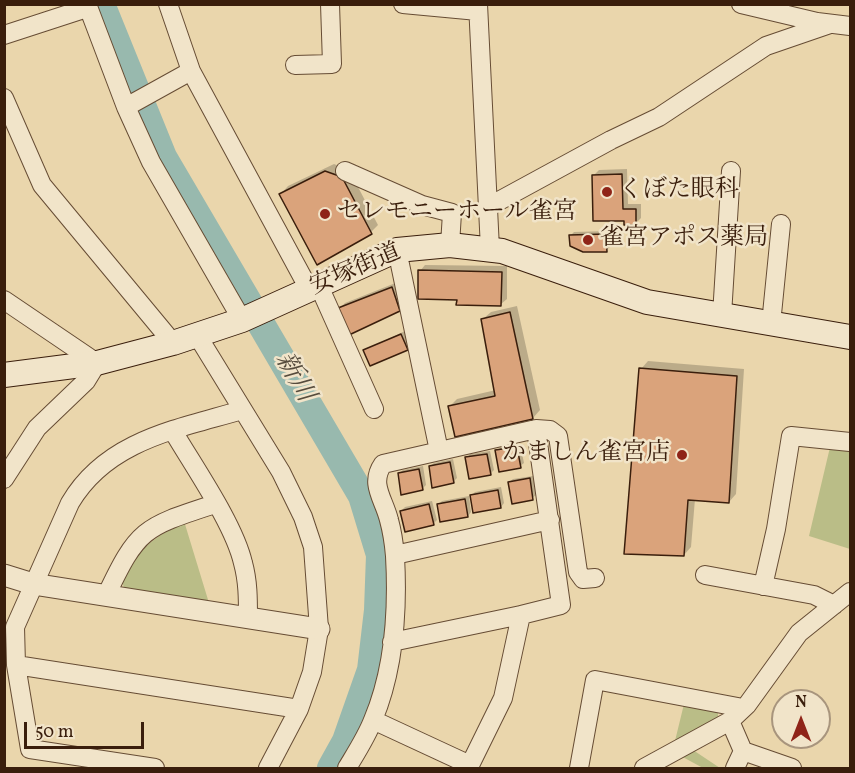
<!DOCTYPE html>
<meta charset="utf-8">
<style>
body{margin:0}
#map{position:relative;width:855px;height:773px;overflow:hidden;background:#ead6ac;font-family:Vollkorn,serif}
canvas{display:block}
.frame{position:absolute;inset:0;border:6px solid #3a1e0c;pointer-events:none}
.north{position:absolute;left:771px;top:689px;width:60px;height:60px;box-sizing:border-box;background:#f1e4c9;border:2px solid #a8957d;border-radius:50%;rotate:0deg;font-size:16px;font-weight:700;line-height:24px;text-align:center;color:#3a1e0c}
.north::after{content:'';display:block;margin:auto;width:21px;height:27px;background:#8f2418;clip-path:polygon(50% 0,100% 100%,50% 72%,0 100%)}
.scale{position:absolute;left:24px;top:722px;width:120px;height:27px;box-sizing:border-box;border:3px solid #3a1e0c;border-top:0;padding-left:8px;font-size:18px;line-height:21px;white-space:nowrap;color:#3a1e0c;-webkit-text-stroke:4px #f1e4c9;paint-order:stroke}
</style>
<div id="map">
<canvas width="855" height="773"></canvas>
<div class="frame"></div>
<div class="north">N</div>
<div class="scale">50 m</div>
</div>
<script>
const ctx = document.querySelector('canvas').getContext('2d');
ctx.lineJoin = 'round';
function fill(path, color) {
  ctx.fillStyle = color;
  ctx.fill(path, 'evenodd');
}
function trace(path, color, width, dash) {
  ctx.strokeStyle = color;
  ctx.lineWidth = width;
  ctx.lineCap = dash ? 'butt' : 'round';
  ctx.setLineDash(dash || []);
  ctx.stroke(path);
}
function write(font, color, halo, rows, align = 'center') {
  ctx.font = font + ' Vollkorn,"Noto Serif JP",serif';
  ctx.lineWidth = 5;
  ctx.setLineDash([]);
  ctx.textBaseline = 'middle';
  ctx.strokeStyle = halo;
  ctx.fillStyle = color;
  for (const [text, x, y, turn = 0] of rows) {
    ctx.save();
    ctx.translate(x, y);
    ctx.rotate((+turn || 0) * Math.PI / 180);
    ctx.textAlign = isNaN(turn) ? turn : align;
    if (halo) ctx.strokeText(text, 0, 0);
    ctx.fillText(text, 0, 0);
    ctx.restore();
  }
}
const green = new Path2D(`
 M831,443L850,446V549L809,536Z
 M184,521L209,603L125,592L122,580C139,547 153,539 184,521Z
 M684,704L718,710V721L674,745Z
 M693,750L720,768H703L679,755Z`);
const shadow = new Path2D(`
 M334,164L349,170L378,225L371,232L281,194L288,186Z
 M627,169L628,204H641V218L636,223L626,219L593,176L599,170Z
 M609,231L610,247L606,250L571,235L574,232Z
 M425,265L507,266V299L501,304L458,298L420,271Z
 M398,282L405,304L399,309L340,308L345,303Z
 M517,306L540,410L533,418L450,406L457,399L496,390L483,319L491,312Z
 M405,331L411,346L407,349L365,350Z
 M648,361L744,369L736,494L729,502L695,499L691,547L684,555L641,369Z
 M520,444L524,463L520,466L497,451L501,447Z
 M490,451L494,470L490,474L467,458L470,454Z
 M453,459L457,478L453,482L430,466L434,463Z
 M423,466L426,485L422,489L399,473L403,470Z
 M533,476L536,495L532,498L509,482L513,479Z
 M501,487L504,503L501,507L472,495L475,492Z
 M469,496L471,512L468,516L439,504L442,501Z
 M432,501L437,520L433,524L401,511L405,507Z`);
const river = new Path2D(`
 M101,4L163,157L362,496L380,555L378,610L371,670L346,741L331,768`);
const building = new Path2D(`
 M325,171L342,177L372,234L317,265L279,194Z
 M622,174L623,209H636V225H624V221H593L592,175Z
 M606,234L607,252H583L570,246L569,235Z
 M418,270L502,272L501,306L456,305L457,300L418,299Z
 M392,287L400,311L349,335L338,308Z
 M510,312L533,419L455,437L448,406L495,396L481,319Z
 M401,334L408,350L370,366L363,350Z
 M639,368L737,376L729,503L688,500L684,556L624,554Z
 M517,447L521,468L499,472L495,450Z
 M487,454L491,475L469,479L465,457Z
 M450,462L454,483L432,488L429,466Z
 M419,469L423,490L401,495L398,473Z
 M530,478L533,500L512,504L508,482Z
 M498,490L501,508L473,513L470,495Z
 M465,499L468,517L440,522L437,504Z
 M429,504L434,525L405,532L400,511Z`);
const minor = new Path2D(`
 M87,4L126,107L151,162L242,320
 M168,4L191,71L310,291
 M403,4L478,11
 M478,4L490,249
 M741,4L817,22L850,26
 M4,35L87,8
 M295,65L332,64L330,4
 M4,98L42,185L173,343
 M126,107L191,71
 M345,171L422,205L452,213L450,245
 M486,208L611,140L659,117L766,46L830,24
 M397,250L439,451
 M319,286L374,409
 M4,300L97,363L86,381L37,428L4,479
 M722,315L731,171
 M771,324L781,224
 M197,335L281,472L303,517L313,547L319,629L312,672L299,709L268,768
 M536,429L550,430L558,436L578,572L583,579L595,578
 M173,431C194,467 234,524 243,563C248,581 248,599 248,618
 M395,555L550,520
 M705,575L814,595L834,605
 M763,586L776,529L791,436L850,442
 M106,596C138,528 144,527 215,504
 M16,665L299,709
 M373,720L470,765L503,698L521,615L392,642
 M730,721L743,751L792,768
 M155,768L30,749L16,665L15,627L70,503C107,440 178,429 242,410
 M347,768C356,753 367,736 373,720C394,670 398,609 395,556C394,544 392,531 389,520C384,499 369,484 383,464L536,429L561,605L521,615
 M579,768L595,680L743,708
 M644,768L730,721L747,705L799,633L850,592
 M735,768L743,751`);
const tertiary = new Path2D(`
 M4,575L33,584L319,629`);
const secondary = new Path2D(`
 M4,375L97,363L173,343L242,320L397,250L450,245L502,251L647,302L850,337`);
const markers = [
 [607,192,6,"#8f2418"],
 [325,214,6,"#8f2418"],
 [588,240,6,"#8f2418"],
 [682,455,6,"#8f2418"]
];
const poiNames = [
 ["くぼた眼科",619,192],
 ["セレモニーホール雀宮",337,214],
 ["雀宮アポス薬局",600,240],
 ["かましん雀宮店",670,455,"right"]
];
const streetNames = [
 ["安塚街道",356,271,-23]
];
const waterNames = [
 ["新川",293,378,60]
];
fill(green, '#babd87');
fill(shadow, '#0003');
trace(river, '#98b9ae', 28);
fill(building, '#daa37b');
trace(building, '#3a1e0c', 1.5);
trace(minor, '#664c34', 20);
trace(tertiary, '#664c34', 23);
trace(secondary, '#3a1e0c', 26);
trace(minor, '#f1e4c9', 18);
trace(tertiary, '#f1e4c9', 21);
trace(secondary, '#f1e4c9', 24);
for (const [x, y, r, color] of markers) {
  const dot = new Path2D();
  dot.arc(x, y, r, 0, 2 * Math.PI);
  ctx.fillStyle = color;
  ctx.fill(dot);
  trace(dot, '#f1e4c9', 2);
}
write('24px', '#3a1e0c', '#f1e4c9', poiNames, 'left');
write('24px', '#3a1e0c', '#f1e4c9', streetNames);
write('italic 26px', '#564c3d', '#f1e4c9', waterNames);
</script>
